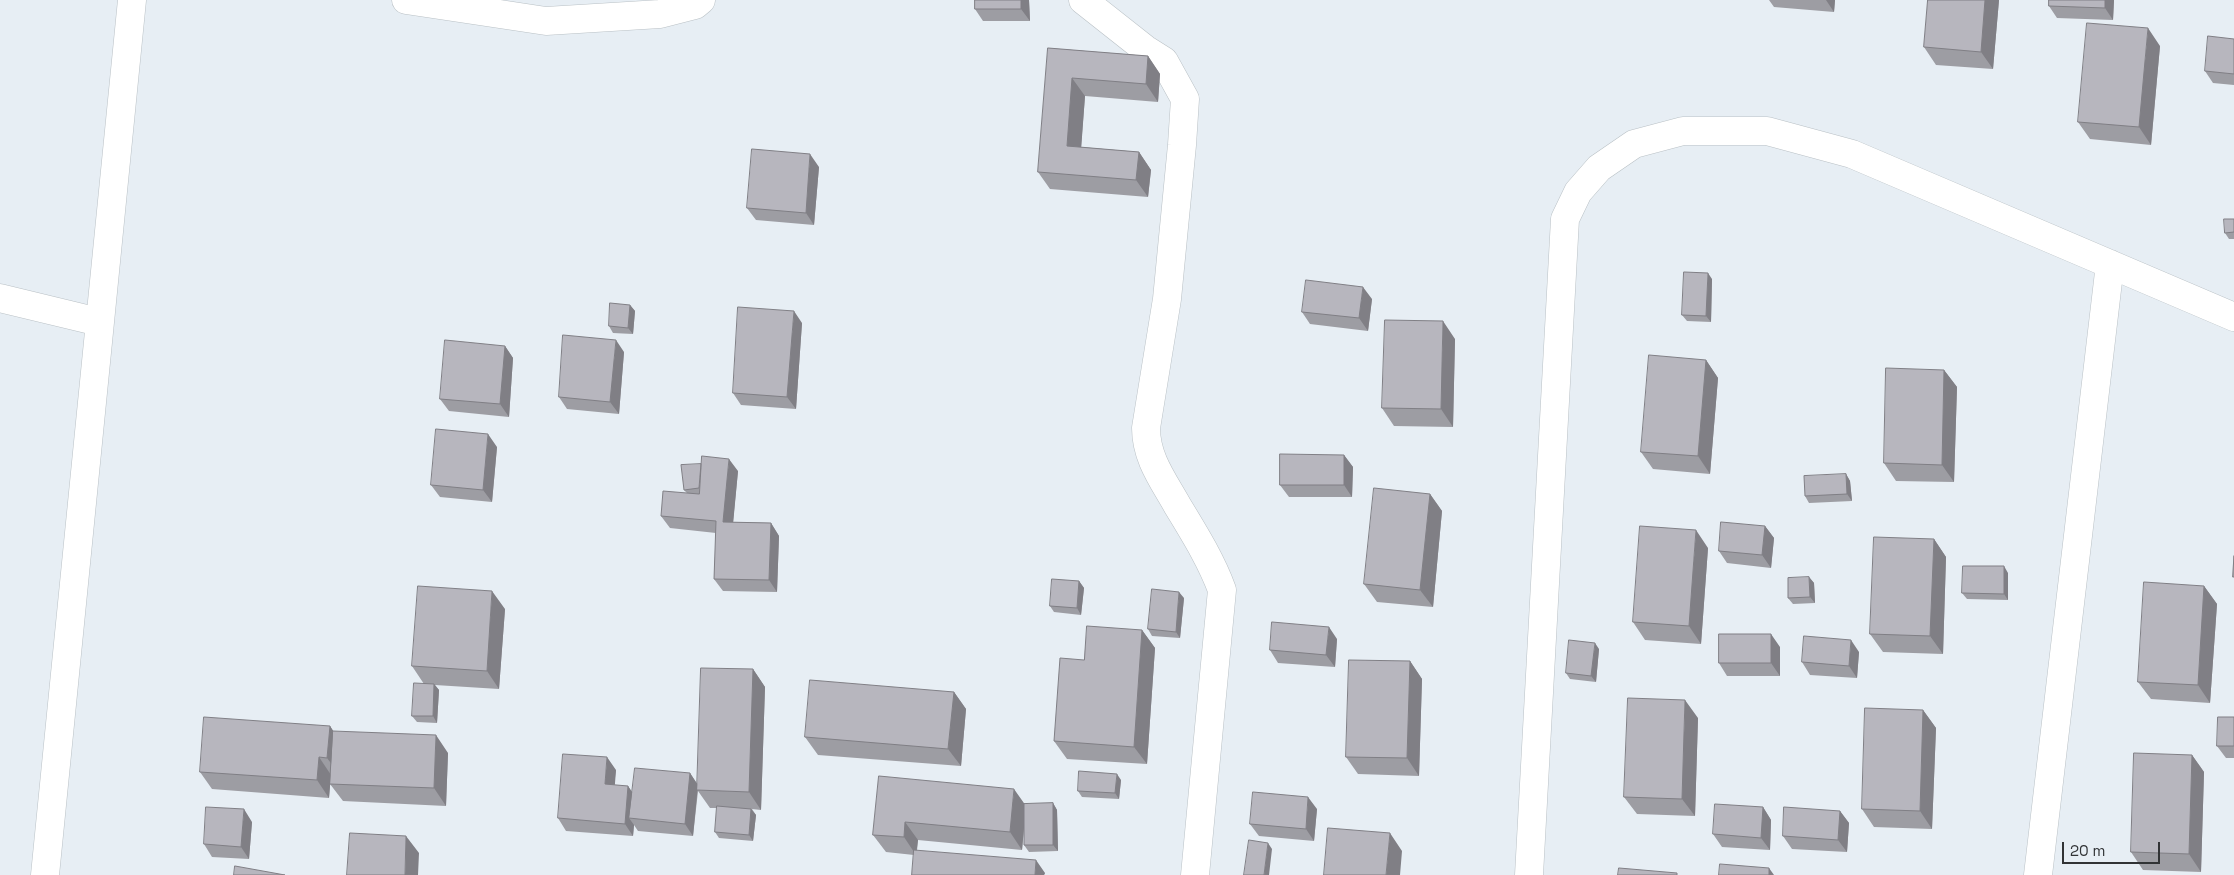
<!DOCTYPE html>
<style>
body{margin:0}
#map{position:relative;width:2234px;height:875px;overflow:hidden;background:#e7eef4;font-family:"Space Grotesk",sans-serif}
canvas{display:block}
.scale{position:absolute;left:2062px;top:842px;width:98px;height:22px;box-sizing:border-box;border:2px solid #313335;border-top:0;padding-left:6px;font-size:15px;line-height:18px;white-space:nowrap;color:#313335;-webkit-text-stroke:4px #e7eef4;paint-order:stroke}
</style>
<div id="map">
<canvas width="2234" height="875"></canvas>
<div class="scale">20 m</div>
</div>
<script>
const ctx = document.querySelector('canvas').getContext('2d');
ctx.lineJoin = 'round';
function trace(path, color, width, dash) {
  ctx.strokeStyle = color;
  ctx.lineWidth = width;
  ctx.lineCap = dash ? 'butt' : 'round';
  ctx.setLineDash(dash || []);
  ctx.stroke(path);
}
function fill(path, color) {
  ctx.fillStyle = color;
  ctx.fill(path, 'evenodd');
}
const minor = new Path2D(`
 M406,0L546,21L660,14L695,5L701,0
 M1083,0L1145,49L1164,61L1185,99L1182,145L1167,299L1146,428C1146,458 1163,480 1177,505C1194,533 1211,560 1222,590L1195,875
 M0,298L99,322
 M1529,875L1565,219L1578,192L1599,168L1634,144L1683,131H1767L1852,154L2234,317
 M2038,875L2110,264`);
const highway = new Path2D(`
 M45,875L132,0`);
const wall = new Path2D(`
 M1029,0L1030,21H983L975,9Z
 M1769,0H1835L1834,12L1774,7Z
 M1928,0H1999L1993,69L1936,65L1924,47Z
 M2114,0L2113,20L2057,18L2049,6Z
 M2234,39V85L2213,83L2205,71Z
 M2160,46L2151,145L2090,139L2078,122Z
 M1048,48L1148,56L1160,74L1158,102L1085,96L1081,147L1139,152L1151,170L1148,197L1050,189L1038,172Z
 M819,167L814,225L756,220L747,208Z
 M2234,219V239H2229L2225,233Z
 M1712,279L1711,322L1687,321L1682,315Z
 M1372,299L1368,331L1310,324L1302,312Z
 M630,305L635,311L633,334L613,333L609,326Z
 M802,323L796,409L741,405L733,393Z
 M1455,339L1453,427L1394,426L1382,408Z
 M505,346L513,358L509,417L449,411L440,399Z
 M624,352L619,414L567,409L559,397Z
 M1706,360L1718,378L1710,474L1653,469L1641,452Z
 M1944,370L1957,387L1954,482L1896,481L1884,463Z
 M497,447L492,502L440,497L431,485Z
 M1344,455L1353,467L1352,497H1289L1280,485Z
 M738,471L733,522L771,523L779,536L777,592L723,591L714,579L716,533L670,528L661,516L687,493L684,490Z
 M1846,474L1850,481L1852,501L1809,503L1805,496Z
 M1430,494L1442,511L1433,607L1377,602L1364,584Z
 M1765,526L1774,538L1771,568L1727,563L1719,551Z
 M1934,539L1946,557L1943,654L1883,652L1870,634Z
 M1708,548L1701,644L1645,640L1633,622Z
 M2008,573V600L1967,599L1962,593Z
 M1809,577L1814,583L1815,603L1793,604L1788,598Z
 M1079,581L1084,588L1081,615L1054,612L1050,606Z
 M2204,586L2217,604L2210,703L2151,699L2138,682Z
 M1184,598L1180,638L1152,636L1148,629Z
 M505,609L499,689L435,685L439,690L437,723L417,722L412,716L424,684L412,666Z
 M1142,630L1155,648L1147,764L1067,759L1054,741L1084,660Z
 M1337,639L1335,667L1278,663L1270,650Z
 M1780,647V676H1727L1719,663Z
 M1599,649L1596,682L1570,679L1566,673Z
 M1859,652L1857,678L1810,675L1802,662Z
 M1410,661L1422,679L1419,776L1358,774L1346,757Z
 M753,669L765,687L761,810L752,809L756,815L753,841L719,838L715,832L717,808H710L698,791L693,836L638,831L634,825L633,836L566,831L558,818L616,770L614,785L628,786L632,792L690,773L697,784Z
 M954,692L966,709L961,766L818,755L805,737Z
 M1923,710L1936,728L1932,829L1874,827L1862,809Z
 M2234,717V758H2226L2217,746Z
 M1698,718L1695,816L1637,814L1624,797Z
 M330,726L333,731L448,753L446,806L343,801L330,784L329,798L212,789L200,772Z
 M2192,755L2204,772L2201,872L2143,870L2131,852Z
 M879,776L1025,804L1053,803L1057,810L1058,851L1029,852L1024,845V828L1022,850L918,840L917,851L1045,873L1044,875H912L914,855L886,852L873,835Z
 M1121,780L1119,799L1082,797L1078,791Z
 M1763,807L1771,820L1770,850L1722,847L1713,834Z
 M1317,809L1314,841L1259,836L1250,824Z
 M1840,811L1849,823L1847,852L1792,849L1783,836Z
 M252,822L249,859L212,857L204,844Z`);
const shadedWall = new Path2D(`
 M1021,0H1029L1030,21L1021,9Z
 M1826,0H1835L1834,12Z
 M1985,0H1999L1993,69L1981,52Z
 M2105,0H2114L2113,20L2105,8Z
 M2148,28L2160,46L2151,145L2139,127Z
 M1148,56L1160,74L1158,102L1146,84Z
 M1072,78L1085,96L1080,164L1067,146Z
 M1139,152L1151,170L1148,197L1136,180Z
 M810,154L819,167L814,225L806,213Z
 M1708,273L1712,279L1711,322L1706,316Z
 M1363,287L1372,299L1368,331L1359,318Z
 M630,305L635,311L633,334L628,328Z
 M794,311L802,323L796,409L787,397Z
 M1443,321L1455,339L1453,427L1441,409Z
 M616,340L624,352L619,414L610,402Z
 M505,346L513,358L509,417L500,404Z
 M1706,360L1718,378L1710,474L1698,456Z
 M1944,370L1957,387L1954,482L1942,465Z
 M488,434L497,447L492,502L483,490Z
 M1344,455L1353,467L1352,497L1344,485Z
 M729,459L738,471L732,535L723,522Z
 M1846,474L1850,481L1852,501L1847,494Z
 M1430,494L1442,511L1433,607L1420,590Z
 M771,523L779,536L777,592L769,580Z
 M1765,526L1774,538L1771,568L1762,555Z
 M1696,530L1708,548L1701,644L1689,626Z
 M1934,539L1946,557L1943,654L1930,636Z
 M2004,566L2008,573V600L2004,594Z
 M1809,577L1814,583L1815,603L1810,597Z
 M1079,581L1084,588L1081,615L1077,608Z
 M2204,586L2217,604L2210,703L2198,685Z
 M492,591L505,609L499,689L487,671Z
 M1179,592L1184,598L1180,638L1176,632Z
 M1329,627L1337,639L1335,667L1326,655Z
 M1142,630L1155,648L1147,764L1134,747Z
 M1771,634L1780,647V676L1771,663Z
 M1851,640L1859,652L1857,678L1849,666Z
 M1595,643L1599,649L1596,682L1591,676Z
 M1410,661L1422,679L1419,776L1407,758Z
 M753,669L765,687L761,810L749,792Z
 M434,684L439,690L437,723L433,716Z
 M954,692L966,709L961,766L948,749Z
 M1685,700L1698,718L1695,816L1682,799Z
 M1923,710L1936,728L1932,829L1920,811Z
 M330,726L342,744L340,775L327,758Z
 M436,735L448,753L446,806L434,788Z
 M2192,755L2204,772L2201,872L2189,854Z
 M319,757L331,775L329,798L317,780Z
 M607,757L616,770L614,796L605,784Z
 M690,773L698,785L693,836L685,824Z
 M1117,774L1121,780L1119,799L1115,793Z
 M628,786L636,798L629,818L634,825L633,836L625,824Z
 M1014,789L1026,806L1022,850L1010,832Z
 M1308,797L1317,809L1314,841L1306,829Z
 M1053,803L1057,810L1058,851L1053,845Z
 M1763,807L1771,820L1770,850L1761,838Z
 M244,809L252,822L249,859L241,847Z
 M751,809L756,815L753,841L749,835Z
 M1840,811L1849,823L1847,852L1838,840Z
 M905,822L918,840L916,855L904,837Z
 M1390,833L1402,851L1400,875H1386Z
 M406,836L419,853L418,875H405Z
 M1268,843L1272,849L1269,875H1264Z
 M1036,860L1045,873L1044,875H1035Z
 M1769,868L1774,875H1769Z`);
const building = new Path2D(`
 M975,0H1021V9H975Z
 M1928,0H1985L1981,52L1924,47Z
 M2049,0H2105V8L2049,6Z
 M2087,23L2148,28L2139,127L2078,122Z
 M2208,36L2234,39V74L2205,71Z
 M1048,48L1148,56L1146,84L1072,78L1067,146L1139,152L1136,180L1038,172Z
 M752,149L810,154L806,213L747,208Z
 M2224,219H2234V232L2225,233Z
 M1684,272L1708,273L1706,316L1682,315Z
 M1306,280L1363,287L1359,318L1302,312Z
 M610,303L630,305L628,328L609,326Z
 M738,307L794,311L787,397L733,393Z
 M1385,320L1443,321L1441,409L1382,408Z
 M563,335L616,340L610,402L559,397Z
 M445,340L505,346L500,404L440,399Z
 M1649,355L1706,360L1698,456L1641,452Z
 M1886,368L1944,370L1942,465L1884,463Z
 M436,429L488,434L483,490L431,485Z
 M1280,454L1344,455V485H1280Z
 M702,456L729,459L723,522L771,523L769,580L714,579L716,521L661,516L663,491L699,494Z
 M701,464L699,488L684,490L681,465Z
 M1846,474L1847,494L1805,496L1804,476Z
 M1374,488L1430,494L1420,590L1364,584Z
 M1721,522L1765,526L1762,555L1719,551Z
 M1640,526L1696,530L1689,626L1633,622Z
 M1874,537L1934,539L1930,636L1870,634Z
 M2234,556V577H2233Z
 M1963,566H2004V594L1962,593Z
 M1809,577L1810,597L1788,598V578Z
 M1052,579L1079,581L1077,608L1050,606Z
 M2144,582L2204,586L2198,685L2138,682Z
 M418,586L492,591L487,671L412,666Z
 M1152,589L1179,592L1176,632L1148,629Z
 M1272,622L1329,627L1326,655L1270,650Z
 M1087,626L1142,630L1134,747L1054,741L1060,658L1084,660Z
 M1719,634H1771V663H1719Z
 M1804,636L1851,640L1849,666L1802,662Z
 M1569,640L1595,643L1591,676L1566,673Z
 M1349,660L1410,661L1407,758L1346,757Z
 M701,668L753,669L749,792L697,790Z
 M810,680L954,692L948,749L805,737Z
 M414,683L434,684L433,716H412Z
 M1628,698L1685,700L1682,799L1624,797Z
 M1865,708L1923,710L1920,811L1862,809Z
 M204,717L330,726L327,758L319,757L317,780L200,772Z
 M2218,717H2234V746H2217Z
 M333,731L436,735L434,788L330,784Z
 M2134,753L2192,755L2189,854L2131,852Z
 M563,754L607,757L605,784L628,786L625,824L558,818Z
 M635,768L690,773L685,824L629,818Z
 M1079,771L1117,774L1115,793L1078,791Z
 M879,776L1014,789L1010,832L905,822L904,837L873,835Z
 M1253,792L1308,797L1306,829L1250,824Z
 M1053,803V845H1024V804Z
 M1715,804L1763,807L1761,838L1713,834Z
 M717,806L751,809L749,835L715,832Z
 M206,807L244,809L241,847L204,844Z
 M1784,807L1840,811L1838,840L1783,836Z
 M1328,828L1390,833L1386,875H1324Z
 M350,833L406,836L405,875H347Z
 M1249,840L1268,843L1264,875H1244Z
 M914,850L1036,860L1035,875H912Z
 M1720,864L1769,868V875H1719Z
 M235,866L285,875H234Z
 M1619,868L1677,873V875H1618Z`);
trace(minor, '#b9c0c5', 29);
trace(highway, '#b9c0c5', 29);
trace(minor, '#fff', 28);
trace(highway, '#fff', 28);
fill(wall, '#9d9da3');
fill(shadedWall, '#807f85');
fill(building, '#b7b6be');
trace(building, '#807f85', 1);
</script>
